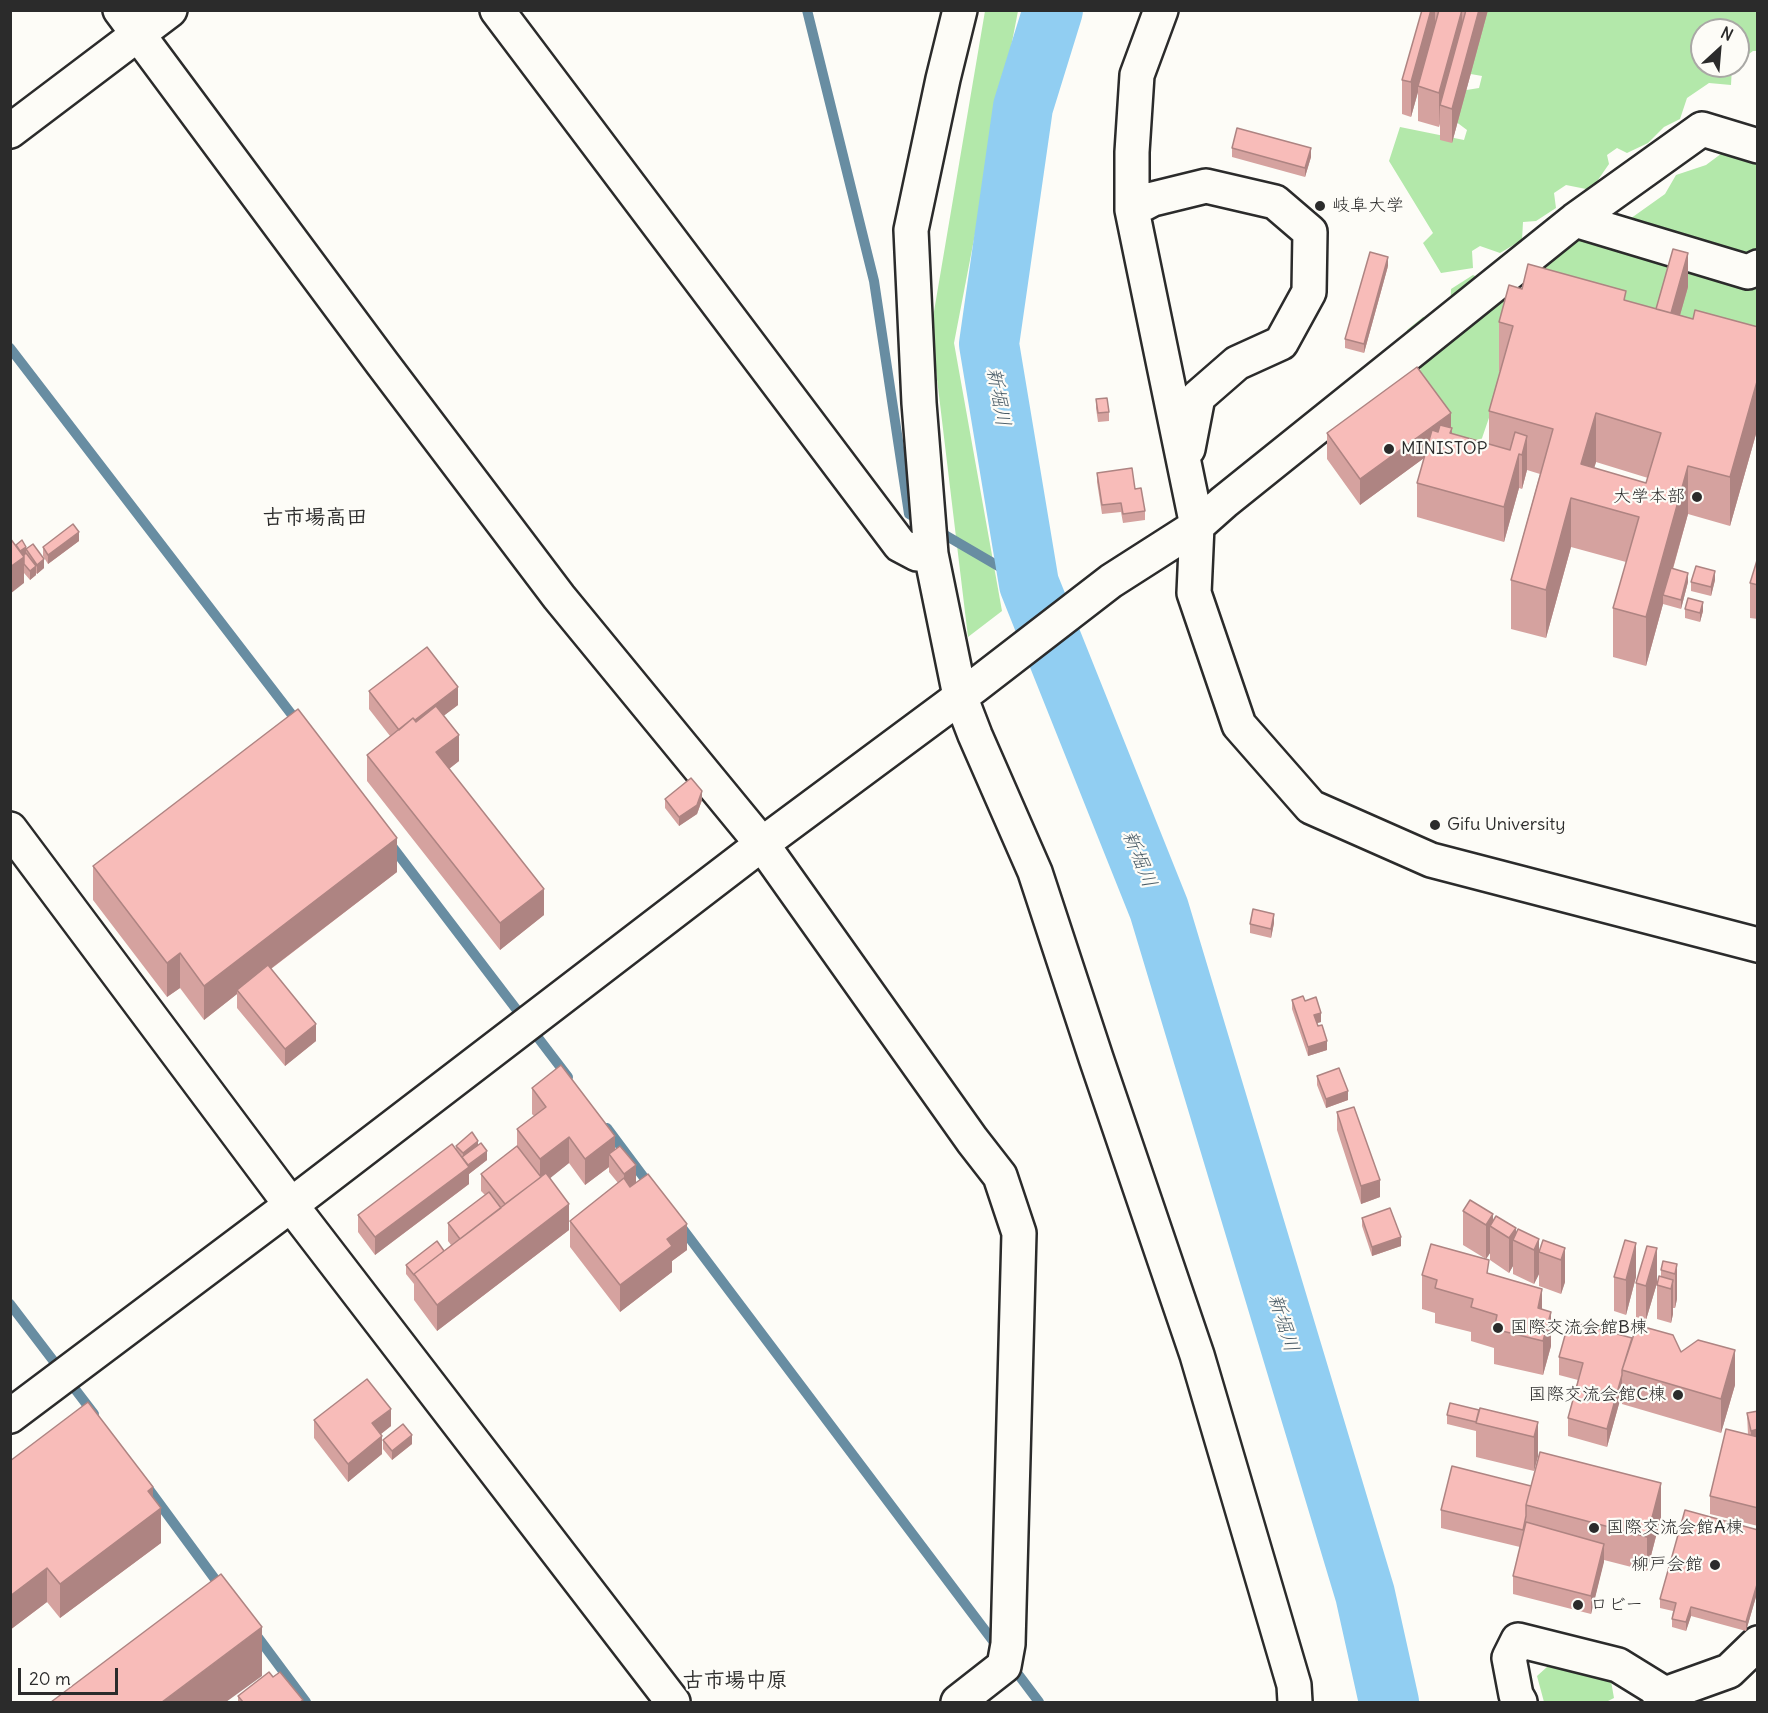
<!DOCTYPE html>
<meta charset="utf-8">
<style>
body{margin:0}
#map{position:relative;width:1768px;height:1713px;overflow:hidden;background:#fdfcf7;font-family:Delius,sans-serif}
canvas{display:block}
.frame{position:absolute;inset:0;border:12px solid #2b2b2b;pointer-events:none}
.north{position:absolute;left:1690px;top:18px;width:60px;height:60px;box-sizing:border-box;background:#fdfcf7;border:2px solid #a9a8a5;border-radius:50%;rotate:26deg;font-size:16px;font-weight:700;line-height:24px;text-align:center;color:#2b2b2b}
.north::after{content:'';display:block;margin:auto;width:21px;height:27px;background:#2b2b2b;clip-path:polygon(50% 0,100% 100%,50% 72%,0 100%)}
.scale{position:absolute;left:18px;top:1668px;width:100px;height:27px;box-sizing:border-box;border:3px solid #2b2b2b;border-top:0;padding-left:8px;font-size:18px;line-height:21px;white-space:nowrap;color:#2b2b2b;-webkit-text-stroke:4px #fdfcf7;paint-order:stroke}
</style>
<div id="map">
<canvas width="1768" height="1713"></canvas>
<div class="frame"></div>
<div class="north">N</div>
<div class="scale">20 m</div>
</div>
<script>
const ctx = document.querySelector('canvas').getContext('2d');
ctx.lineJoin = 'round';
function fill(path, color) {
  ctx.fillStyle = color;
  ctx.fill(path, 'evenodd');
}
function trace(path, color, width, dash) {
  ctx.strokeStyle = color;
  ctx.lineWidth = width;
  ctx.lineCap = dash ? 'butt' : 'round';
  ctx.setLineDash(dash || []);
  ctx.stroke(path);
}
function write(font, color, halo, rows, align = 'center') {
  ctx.font = font + ' Delius,"Klee One",sans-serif';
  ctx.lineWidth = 4.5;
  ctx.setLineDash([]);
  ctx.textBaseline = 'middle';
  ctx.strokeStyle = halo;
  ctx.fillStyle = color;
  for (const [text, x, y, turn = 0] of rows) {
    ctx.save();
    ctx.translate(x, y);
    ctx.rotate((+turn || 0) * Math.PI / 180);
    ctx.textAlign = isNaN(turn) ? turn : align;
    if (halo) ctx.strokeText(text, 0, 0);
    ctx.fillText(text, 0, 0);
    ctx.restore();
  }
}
const green = new Path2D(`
 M985,11H1018L954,343L1002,611L968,637L931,329Z
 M1477,11H1757V51H1753L1738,62V30H1702V66H1732L1731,85L1709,83L1687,98L1680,119L1664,127L1648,143L1627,153L1617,148L1607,155L1609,164L1591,190L1566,185L1554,193L1556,208L1536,221L1523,222L1522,240L1500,253L1480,246L1472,251L1473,268L1441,273L1423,243L1433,233L1389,161L1400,127L1464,140L1467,130L1447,115L1454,92L1479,88L1482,76L1465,73Z
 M1757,127V369L1526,310L1480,444L1457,440L1412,376L1421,369L1405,353L1407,330L1423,317L1450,314L1451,289L1473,275L1509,293H1526L1537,260L1552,228L1606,236L1665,194L1676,175L1706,165Z
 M1547,1667H1576L1611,1681L1614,1698L1606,1702H1544L1537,1676Z`);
const stream = new Path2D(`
 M807,10L874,281L909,514L1029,584
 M10,348L299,724
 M388,841L568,1077
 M607,1128L651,1187
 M679,1224L1039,1702
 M10,1304L94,1414
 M145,1484L223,1590
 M254,1632L306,1702`);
const river = new Path2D(`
 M1053,10L1023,107L989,344L1029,584L1159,909L1365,1594L1389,1702`);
const minor = new Path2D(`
 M120,10L382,363L559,597L762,844L972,1140L1000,1176L1019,1233L1008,1644L1004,1666L958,1702
 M497,10L900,545L917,554H931
 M960,10L943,79L911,230L919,403L931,554L960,696L975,735L1035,872L1096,1058L1197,1355L1294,1685L1295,1702
 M1161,10L1137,75L1132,152V210L1197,526L1194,593L1239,725L1311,807L1431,860L1758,945
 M10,131L170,10
 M1132,210L1153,199L1206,186L1275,202L1310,232L1309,292L1281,343L1237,363L1198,397L1188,449
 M1575,220L1748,272L1758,267
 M10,829L291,1205L673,1702
 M10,1416L291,1205L762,844L975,686L1111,581L1197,526L1224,502L1575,220L1702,129L1758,146
 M1520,1702L1516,1695L1509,1658L1518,1640L1618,1665L1665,1694
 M1660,1702L1665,1694L1729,1671L1758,1643`);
const wall = new Path2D(`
 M1422,10H1488L1452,143L1440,140V124L1439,127L1418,121V92L1411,117L1402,114V80Z
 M1232,148L1311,157L1305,177L1232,157Z
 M1388,266L1364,353L1345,348V339Z
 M1688,287L1680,315L1693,319L1758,327V427L1730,526L1688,514L1673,569L1688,582L1681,609L1663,604L1646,666L1613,657V608L1626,562L1571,547L1546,638L1511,629V580L1540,474L1527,470L1522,489L1519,488L1504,542L1417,517V483L1424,458L1360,505L1327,459V433L1451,428L1452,434L1489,444V411L1500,371H1499V322L1522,289L1626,301L1656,309ZM1596,462L1648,478L1646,483L1594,468Z
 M1096,399L1109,412V421L1098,422L1096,408Z
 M1097,473L1135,489L1145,511V520L1123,523L1121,512L1102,514L1097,482Z
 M79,541L48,564L43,556V547Z
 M16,545L26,549L44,568L37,574L36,573V575L30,580L24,573V583Z
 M1758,557V619L1750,618V583Z
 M1715,580L1711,596L1691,591V582Z
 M1685,609L1703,611L1700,622L1685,618Z
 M369,691L458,705L443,716L459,761L449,769L544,915L500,950L367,781V755L390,736L369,709Z
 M665,799L702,800L697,814L679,826L665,808Z
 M93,866L397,872L271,969L316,1041L285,1066L237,1008V994L204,1020L180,988L167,997L93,900Z
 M1274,923L1271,938L1250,933V924Z
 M1292,1000L1305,1001L1321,1022L1317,1023L1327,1050L1308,1056L1292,1009Z
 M1317,1076L1348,1100L1326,1108L1317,1085Z
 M532,1088L615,1149L636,1183L687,1250L672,1261V1272L620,1312L570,1247V1221L618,1183L609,1172V1167L585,1185L569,1163L549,1178L569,1230L437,1331L414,1300V1284L406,1274V1265L444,1251L451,1245L448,1241V1223L485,1195L481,1191V1174L517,1146V1129L534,1116L532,1114Z
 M1337,1112L1380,1197L1361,1204L1337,1130Z
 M478,1145L487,1160L469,1174V1184L375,1255L358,1232V1215L456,1150V1146Z
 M1463,1211L1493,1221L1516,1235L1539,1251L1565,1248V1282L1561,1294L1539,1286V1274L1534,1284L1513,1274V1266L1509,1273L1490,1260V1253L1486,1259L1463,1245Z
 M1362,1218L1401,1246L1372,1256L1362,1226Z
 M1677,1264V1299L1675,1308H1673V1314L1671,1323L1657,1319V1285L1661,1277V1270Z
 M1489,1274L1542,1309L1551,1346L1543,1375L1494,1364V1348L1471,1341V1332L1435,1323V1313L1422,1309V1275Z
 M1614,1277H1636L1626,1315L1614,1311Z
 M1636,1283H1657L1646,1320L1636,1317Z
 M1681,1352L1735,1385L1721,1433L1622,1404V1393L1607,1447L1568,1436V1418L1578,1380L1559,1375V1357Z
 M1479,1410L1538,1422V1456L1534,1471L1476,1457V1431L1447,1424V1415Z
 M1758,1411V1526L1710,1514V1496L1748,1435L1747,1413Z
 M314,1420L391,1426L381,1434L382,1454L348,1482L314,1438Z
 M383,1440L412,1444L392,1460L383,1449Z
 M10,1461L153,1498L161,1543L60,1618L47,1602L10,1630Z
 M1531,1486L1661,1517L1647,1571L1604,1560L1591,1614L1513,1594V1576L1520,1547L1441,1528V1510Z
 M1758,1530V1590L1746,1631L1691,1616L1686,1631L1672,1627V1619L1673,1611L1660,1608V1599Z
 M273,1677L303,1702H238V1696Z`);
const shadedWall = new Path2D(`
 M1431,10H1435V34L1418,86V92L1411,117V82Z
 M1462,10L1463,43L1440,105L1439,127V93Z
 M1479,10H1488L1452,143V109Z
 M1311,148V157L1305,177V168Z
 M1688,253V287L1667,361V326Z
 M1388,257V266L1364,353V344Z
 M1758,378V427L1730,526V477Z
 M1451,413V433L1452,428V463L1450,439L1360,505V479Z
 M1596,413V462L1584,502L1581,464Z
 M1527,436V470L1522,489V455Z
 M1519,454V488L1504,542V507Z
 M1688,466V514L1665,596L1663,595V604L1646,666V617Z
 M1571,498V547L1546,638V590Z
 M79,532V541L48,564V555Z
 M26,547V556L24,557V583L10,594V567L19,552Z
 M44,559V568L37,574V565Z
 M36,566V575L30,580V571Z
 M1715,571V580L1711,596V587Z
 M1688,573V582L1681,609V600Z
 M1703,602V611L1700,622V613Z
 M458,687V705L400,749V731Z
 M459,735V761L436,779V752Z
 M702,791V800L697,814L679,826V817Z
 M397,838V872L239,993L237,990V994L204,1020V986Z
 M544,889V915L500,950V923Z
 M1274,914V923L1271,938V929Z
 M180,953V988L167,997V963Z
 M1321,1013V1022L1314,1024V1015Z
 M316,1024V1041L285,1066V1049Z
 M1327,1041V1050L1308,1056V1047Z
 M1348,1091V1100L1326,1108V1099Z
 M615,1136V1162L609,1154V1167L585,1185V1159Z
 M569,1137V1163L543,1184L540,1180V1159Z
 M478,1141V1149L463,1158V1153Z
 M487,1151V1160L469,1174V1184L375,1255V1237Z
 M636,1165V1183L624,1191V1174Z
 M1380,1180V1197L1361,1204V1186Z
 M569,1204V1230L437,1331V1305Z
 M1493,1214V1228L1490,1226V1253L1486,1259V1225Z
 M687,1224V1250L672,1261V1272L620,1312V1285L667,1239Z
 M1516,1228V1241L1513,1240V1266L1509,1273V1238Z
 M1401,1237V1246L1372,1256V1247Z
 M1539,1239V1274L1534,1284V1250Z
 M1636,1243V1277L1626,1315V1280Z
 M1565,1248V1282L1561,1294V1260Z
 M1657,1248V1283L1646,1320V1286Z
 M1677,1264V1299L1675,1308V1274Z
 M1673,1280V1314L1671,1323V1289Z
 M1542,1289V1323L1538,1308Z
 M1551,1312V1346L1543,1375V1341Z
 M1735,1350V1385L1721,1433V1399Z
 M1622,1375V1393L1607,1447V1429Z
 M391,1409V1426L372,1441V1423Z
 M1538,1422V1456L1534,1471V1437Z
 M1758,1429V1447L1751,1448V1431Z
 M412,1435V1444L392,1460V1451Z
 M382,1436V1454L348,1482V1464Z
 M1661,1483V1517L1647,1571V1537Z
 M153,1487V1514L161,1508V1543L60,1618V1584L148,1491Z
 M1604,1544V1562L1591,1614V1596Z
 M47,1568V1602L10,1630V1596Z
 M1758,1581V1590L1746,1631V1622Z
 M1691,1607V1616L1686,1631V1622Z
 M262,1627V1676L226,1702H162Z`);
const building = new Path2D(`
 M1422,10H1431L1411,82L1402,80Z
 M1439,10H1462L1439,93L1418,86Z
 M1466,10H1479L1452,109L1440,105Z
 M1237,128L1311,148L1305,168L1232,148Z
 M1673,249L1688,253L1671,313L1656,309Z
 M1370,252L1388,257L1364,344L1345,339Z
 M1528,264L1626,291L1624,300L1693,319L1695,310L1758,327V378L1730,477L1688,466L1646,617L1613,608L1639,517L1571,498L1546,590L1511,580L1553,429L1489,411L1513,326L1499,322L1509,285L1522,289ZM1596,413L1661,433L1646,483L1581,464Z
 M1417,367L1451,413L1360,479L1327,433Z
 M1107,398L1109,412L1098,413L1096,399Z
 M1440,425L1452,428L1450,433L1510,450L1515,432L1527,436L1522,455L1519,454L1504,507L1417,483L1432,430L1438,432Z
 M1132,468L1135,489L1141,488L1145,511L1123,514L1121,503L1102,505L1097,473Z
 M73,524L79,532L48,555L43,547Z
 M10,538L24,557L10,567Z
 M22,540L26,547L20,551L16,545Z
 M33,544L44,559L37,565L26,549Z
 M26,553L36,566L30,571L24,564V555Z
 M1758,557V585L1750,583Z
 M1696,566L1715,571L1711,587L1691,582Z
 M1671,568L1688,573L1681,600L1663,595Z
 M1688,598L1703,602L1700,613L1685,609Z
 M427,647L458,687L415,720L413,718L399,730L369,691Z
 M436,706L459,735L436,752L544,889L500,923L367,755L413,718L416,722Z
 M298,709L397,838L204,986L180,953L167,963L93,866Z
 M691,778L702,791L697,805L679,817L665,799Z
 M1253,909L1274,914L1271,929L1250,924Z
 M268,965L316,1024L285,1049L237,990Z
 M1303,996L1305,1001L1316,997L1321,1013L1314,1015L1318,1026L1322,1025L1327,1041L1308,1047L1292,1000Z
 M561,1065L615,1136L585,1159L569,1137L540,1159L517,1129L546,1107L532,1088Z
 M1339,1068L1348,1091L1326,1099L1317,1076Z
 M1354,1107L1380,1180L1361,1186L1337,1112Z
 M472,1132L478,1141L463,1153L456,1146Z
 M481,1143L487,1151L468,1165L462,1157Z
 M452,1144L469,1167L375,1237L358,1215Z
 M517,1146L541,1177L505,1204L481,1174Z
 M620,1146L636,1165L624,1174L609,1154Z
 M546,1173L569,1204L437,1305L414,1274Z
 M648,1174L687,1224L667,1239L672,1246L620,1285L570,1221L624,1178L630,1187Z
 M489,1192L501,1208L460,1239L448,1223Z
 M1470,1200L1493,1214L1486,1225L1463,1211Z
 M1390,1208L1401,1237L1372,1247L1362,1218Z
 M1496,1216L1516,1228L1509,1238L1490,1226Z
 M1518,1229L1539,1239L1534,1250L1513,1240Z
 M1543,1240L1565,1248L1561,1260L1539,1252Z
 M1625,1240L1636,1243L1626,1280L1614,1277Z
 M437,1241L444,1251L414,1274V1275L406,1265Z
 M1431,1244L1489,1260L1487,1273L1542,1289L1538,1308L1551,1312L1543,1341L1494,1329L1497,1315L1471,1307L1473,1299L1435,1288L1437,1280L1422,1275Z
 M1647,1246L1657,1248L1646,1286L1636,1283Z
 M1663,1261L1677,1264L1675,1274L1661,1270Z
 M1659,1276L1673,1280L1671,1289L1657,1285Z
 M1569,1321L1632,1338L1622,1370V1375L1607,1429L1568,1418L1583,1363L1559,1357Z
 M1637,1325L1673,1335L1681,1352L1698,1340L1735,1350L1721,1399L1622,1370Z
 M367,1379L391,1409L372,1423L382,1436L348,1464L314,1420Z
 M88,1402L153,1487L148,1491L161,1508L60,1584L47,1568L10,1596V1461Z
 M1450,1403L1479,1410L1476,1422L1447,1415Z
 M1480,1408L1538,1422L1534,1437L1476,1423Z
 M1758,1411V1429L1751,1431L1747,1413Z
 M403,1424L412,1435L392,1451L383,1440Z
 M1726,1429L1758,1437V1508L1710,1496Z
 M1540,1452L1661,1483L1647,1537L1526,1505Z
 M1452,1466L1531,1486L1526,1505V1516L1523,1530L1441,1510Z
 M1685,1510L1758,1530V1581L1746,1622L1691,1607L1686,1622L1672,1619L1676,1603L1660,1599Z
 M1526,1522L1604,1544L1591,1596L1513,1576Z
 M221,1574L262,1627L162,1702H51Z
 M269,1672L273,1677L280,1672L303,1700L300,1702H243L238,1696Z`);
const markers = [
 [1320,206,6,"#2b2b2b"],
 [1389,449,6,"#2b2b2b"],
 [1697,497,6,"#2b2b2b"],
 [1435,825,6,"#2b2b2b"],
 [1498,1328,6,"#2b2b2b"],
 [1678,1395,6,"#2b2b2b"],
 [1594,1528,6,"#2b2b2b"],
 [1715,1565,6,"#2b2b2b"],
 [1578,1605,6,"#2b2b2b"]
];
const poiNames = [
 ["岐阜大学",1332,206],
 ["MINISTOP",1401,449],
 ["大学本部",1685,497,"right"],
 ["Gifu University",1447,825],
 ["国際交流会館B棟",1510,1328],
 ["国際交流会館C棟",1666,1395,"right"],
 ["国際交流会館A棟",1606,1528],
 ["柳戸会館",1703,1565,"right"],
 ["ロビー",1590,1605]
];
const waterNames = [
 ["新堀川",998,397,80],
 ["新堀川",1139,859,68],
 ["新堀川",1283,1323,73]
];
const quarterNames = [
 ["古市場高田",315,518],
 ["古市場中原",735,1681]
];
fill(green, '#b3e8aa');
trace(stream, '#688da2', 10);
trace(river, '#91cef2', 60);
trace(minor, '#2b2b2b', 38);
trace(minor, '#fdfcf7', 33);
fill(wall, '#d5a29f');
fill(shadedWall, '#ae8482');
fill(building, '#f8bcb9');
trace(building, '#ae8482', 1.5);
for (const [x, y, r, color] of markers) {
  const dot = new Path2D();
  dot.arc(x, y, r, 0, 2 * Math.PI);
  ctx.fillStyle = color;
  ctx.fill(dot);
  trace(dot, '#fdfcf7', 2);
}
write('18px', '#2b2b2b', '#fdfcf7', poiNames, 'left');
write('italic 20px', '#4a5c67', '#fdfcf7', waterNames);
write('bold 21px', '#2b2b2b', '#fdfcf7', quarterNames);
</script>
